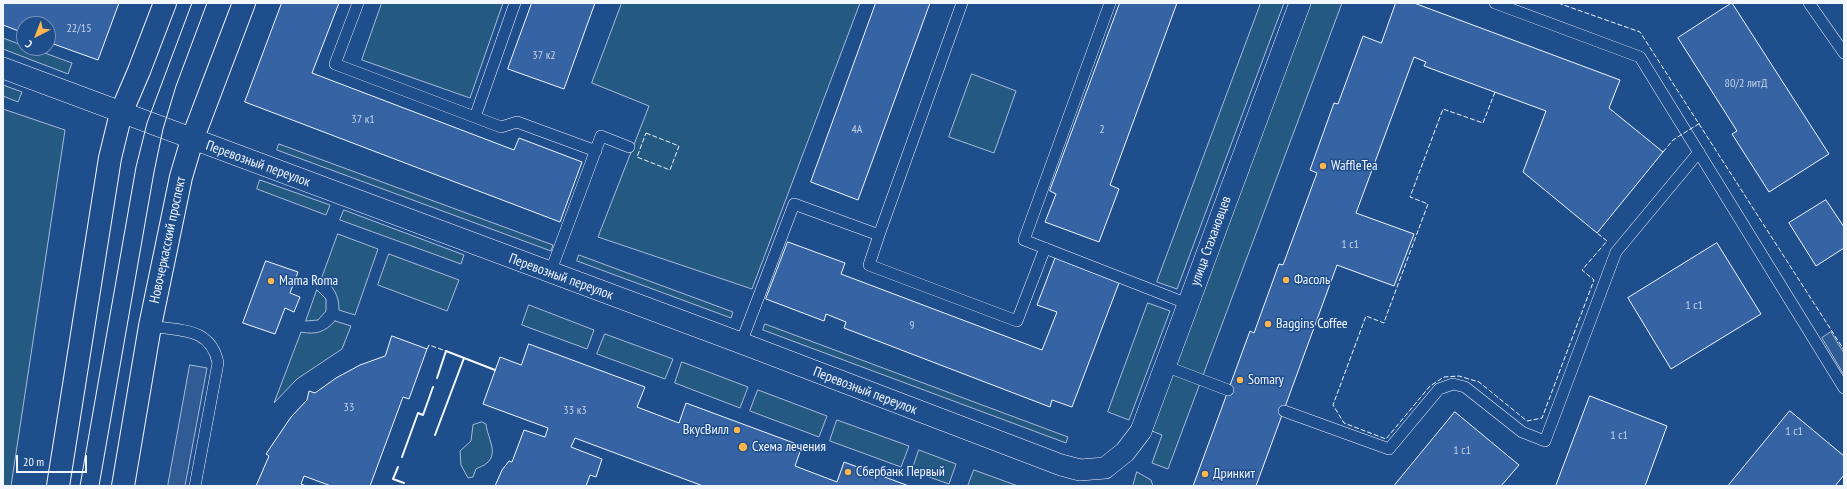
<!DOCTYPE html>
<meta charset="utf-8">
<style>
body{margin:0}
#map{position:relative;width:1847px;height:489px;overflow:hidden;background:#1f4e8c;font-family:"PT Sans Narrow",sans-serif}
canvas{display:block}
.frame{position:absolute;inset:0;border:4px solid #f2f6ff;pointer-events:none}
.north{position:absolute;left:16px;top:16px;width:40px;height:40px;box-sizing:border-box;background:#1f4e8c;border:1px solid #7391ba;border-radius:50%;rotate:222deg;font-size:11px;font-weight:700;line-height:16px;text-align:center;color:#f2f6ff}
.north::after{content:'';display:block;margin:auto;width:14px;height:18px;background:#ffb74d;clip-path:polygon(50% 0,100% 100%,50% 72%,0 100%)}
.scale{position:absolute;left:16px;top:455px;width:71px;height:18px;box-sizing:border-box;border:2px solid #f2f6ff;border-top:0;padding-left:5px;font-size:12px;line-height:14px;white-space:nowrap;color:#f2f6ff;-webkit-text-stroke:3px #1f4e8c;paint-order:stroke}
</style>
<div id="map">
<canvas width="1847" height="489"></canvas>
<div class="frame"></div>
<div class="north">С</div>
<div class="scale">20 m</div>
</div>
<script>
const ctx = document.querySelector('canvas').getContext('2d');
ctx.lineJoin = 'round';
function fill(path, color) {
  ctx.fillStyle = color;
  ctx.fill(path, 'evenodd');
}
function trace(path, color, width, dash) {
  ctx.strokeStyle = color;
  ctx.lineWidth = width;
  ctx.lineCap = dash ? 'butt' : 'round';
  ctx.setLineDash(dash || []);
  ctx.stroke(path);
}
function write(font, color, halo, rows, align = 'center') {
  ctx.font = font + ' "PT Sans Narrow",sans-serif';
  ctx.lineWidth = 3;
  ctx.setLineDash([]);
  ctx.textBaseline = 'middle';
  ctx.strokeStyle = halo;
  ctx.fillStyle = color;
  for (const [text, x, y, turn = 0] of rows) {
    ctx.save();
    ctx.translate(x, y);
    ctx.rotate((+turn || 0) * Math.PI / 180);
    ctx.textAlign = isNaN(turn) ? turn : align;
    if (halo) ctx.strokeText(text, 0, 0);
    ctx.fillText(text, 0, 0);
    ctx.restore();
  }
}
const green = new Path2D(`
 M382,3H503L470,98L362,60Z
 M622,3H860L752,289L598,237L649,106L592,83Z
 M1261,3H1284L1177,289L1157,282Z
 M1311,3H1342L1168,469L1152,463L1162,435L1152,431Z
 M3,38L24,46V48H31L72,63L68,74L3,49Z
 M972,74L1016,91L994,153L949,137Z
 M3,85L22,92L18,102L3,96Z
 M3,109L65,130L11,486H3Z
 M279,144L553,245L551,251L277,150Z
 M260,180L330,205L326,215L257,189Z
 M344,210L464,255L461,264L340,220Z
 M338,234L378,249L355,315L339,310C339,295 334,287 322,278Z
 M389,254L459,280L447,311L378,285Z
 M579,255L733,312L731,318L577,261Z
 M317,290L326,299V311L318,320L306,321Z
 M1148,303L1170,311L1129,420L1108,412Z
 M529,305L594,330L587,349L522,325Z
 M335,321L351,326L342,349L297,379L274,403L301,332C316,335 325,332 335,321Z
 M765,324L1068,437L1066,443L763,330Z
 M605,334L673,359L665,379L597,354Z
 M682,362L748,387L740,408L675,383Z
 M758,390L827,416L819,437L750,411Z
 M837,420L909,446L901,467L830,441Z
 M482,422L486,424C487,437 499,453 487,463C484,466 479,467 476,469L473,477L468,478L461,465L460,451L471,441L473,425Z
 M919,450L956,464L949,484L912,471Z
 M974,470L1018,486H968Z
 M1137,472L1151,480L1153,486H1133Z`);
const parking = new Path2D(`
 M1831,332L1844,353V375L1822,338Z
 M190,365L207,368L185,486H168Z`);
const building = new Path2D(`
 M3,3H119L98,60L48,42V24H24V33L3,25Z
 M282,3H339L312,73L514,150L519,138L582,162L560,222L245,102Z
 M532,3H595L564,89L508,69Z
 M876,3H930L858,200L811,182Z
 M1120,3H1177L1110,185L1119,189L1099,242L1045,222L1056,194L1050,191Z
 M1396,3H1414L1620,80L1609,108L1663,152L1597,233L1523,172L1546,111L1424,66L1426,62L1414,57L1356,213L1414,234L1394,286L1337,265L1256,486H1193L1250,331L1254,333L1279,264L1283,265L1317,173L1310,170L1334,103L1338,104L1363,36L1381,43Z
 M1732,3L1829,154L1769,192L1732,134L1737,131L1678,38Z
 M1826,200L1844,227V248L1816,266L1789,223Z
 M788,242L845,263L841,274L1042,350L1057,312L1037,305L1055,258L1119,283L1072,407L1052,400L1050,407L844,328L846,322L826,314L824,321L766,299Z
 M1717,243L1761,314L1671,369L1628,298Z
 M266,261L298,272L290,293L300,297L294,312L285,308L275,334L243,323Z
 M392,336L427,349L409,399L403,397L370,486H331L304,476L301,484L306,486H256L269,456L266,454L291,417L307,400L309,391L315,393L336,378L360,365L385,356Z
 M529,344L645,387L637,407L679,423L686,403L802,446L795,466L837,482L844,462L909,486H703L575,438L571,447L602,459L596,477L590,475L586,486H495L502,470L509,461L512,462L524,430L545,437L548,428L483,404L500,357L521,365Z
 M1590,396L1667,426L1645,486H1556Z
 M1790,411L1844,456V475L1835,486H1728Z
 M1455,412L1519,465L1501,486H1394Z`);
const service = new Path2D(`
 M358,3L335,64L501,127L517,122L596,151
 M1110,3L1024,240L1188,304
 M1495,3L1640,57L1844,388
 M1809,3L1844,53
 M475,117L515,3
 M879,235L962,3
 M550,273L601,136L629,147
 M150,326C180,331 211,327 218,363L195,486
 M741,343L794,204L879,235L869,265L1017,321L1045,248
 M1165,366L1228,390
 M1284,411L1389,449L1439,389L1453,384L1465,387L1522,432L1545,441L1616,252L1699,152`);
const minor = new Path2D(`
 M3,68L741,343L1061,465L1080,470L1105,468
 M1105,468L1125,452L1141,431L1300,3`);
const secondary = new Path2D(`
 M58,486L110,158L121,113L139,71L165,3
 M123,486L150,326L181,177L192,140L244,3`);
const tram = new Path2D(`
 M80,486L136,167L147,123L192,3
 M99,486L154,172L163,129L176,86L207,3`);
const fence = new Path2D(`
 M1558,3L1640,32L1844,350
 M1495,92L1483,123L1443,109L1410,197L1428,204L1387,314L1384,323L1366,316L1333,405L1344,423L1386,439L1430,386L1444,377L1459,376L1479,382L1527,421L1542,418L1594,280L1582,270L1607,241L1597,233
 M646,133L679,146L670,170L637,157Z
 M1663,152L1673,140L1700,123
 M427,349L429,345L446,351`);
const wall = new Path2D(`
 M437,378L446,351L495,370
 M435,435L464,358
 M402,457L418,413L423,415L433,387
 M398,467L393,479L404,483`);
const markers = [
 [1323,166,4,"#ffb74d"],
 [1286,280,4,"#ffb74d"],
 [271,281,4,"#ffb74d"],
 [1268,324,4,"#ffb74d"],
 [1240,380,4,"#ffb74d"],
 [737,430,4,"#ffb74d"],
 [743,447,5,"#ffb74d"],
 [848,472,4,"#ffb74d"],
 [1205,474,4,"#ffb74d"]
];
const numberNames = [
 ["22/15",79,29],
 ["37 к2",544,56],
 ["80/2 литД",1746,84],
 ["37 к1",363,120],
 ["4А",857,130],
 ["2",1102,130],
 ["1 с1",1350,245],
 ["1 с1",1694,306],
 ["9",912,326],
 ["33",349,408],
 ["33 к3",575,411],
 ["1 с1",1794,432],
 ["1 с1",1619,436],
 ["1 с1",1462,451]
];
const streetNames = [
 ["Перевозный переулок",258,164,20],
 ["Новочеркасский проспект",168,240,-78],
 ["улица Стахановцев",1211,241,-70],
 ["Перевозный переулок",561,277,20],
 ["Перевозный переулок",865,391,21]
];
const poiNames = [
 ["WaffleTea",1331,166],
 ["Фасоль",1294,280],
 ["Mama Roma",279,281],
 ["Baggins Coffee",1276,324],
 ["Somary",1248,380],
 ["ВкусВилл",729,430,"right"],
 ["Схема лечения",752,447],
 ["Сбербанк Первый",856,472],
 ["Дринкит",1213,474]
];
fill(green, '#245a82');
trace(green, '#a8bbd7', 1);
fill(parking, '#305b95');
trace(parking, '#a8bbd7', 1);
fill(building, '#3563a3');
trace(building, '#f2f6ff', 1);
trace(service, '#f2f6ff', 12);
trace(minor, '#f2f6ff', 22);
trace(secondary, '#f2f6ff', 24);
trace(service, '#1f4e8c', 11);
trace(minor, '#1f4e8c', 21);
trace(secondary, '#1f4e8c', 22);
trace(tram, '#f2f6ff', 1);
trace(fence, '#f2f6ff', 1, [5, 2]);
trace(wall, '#f2f6ff', 2);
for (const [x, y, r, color] of markers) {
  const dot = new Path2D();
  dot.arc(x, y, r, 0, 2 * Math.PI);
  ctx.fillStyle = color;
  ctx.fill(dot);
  trace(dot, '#1f4e8c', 1.5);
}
write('12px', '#c3d1e8', null, numberNames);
write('14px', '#f2f6ff', '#1f4e8c', streetNames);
write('14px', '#f2f6ff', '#1f4e8c', poiNames, 'left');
</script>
